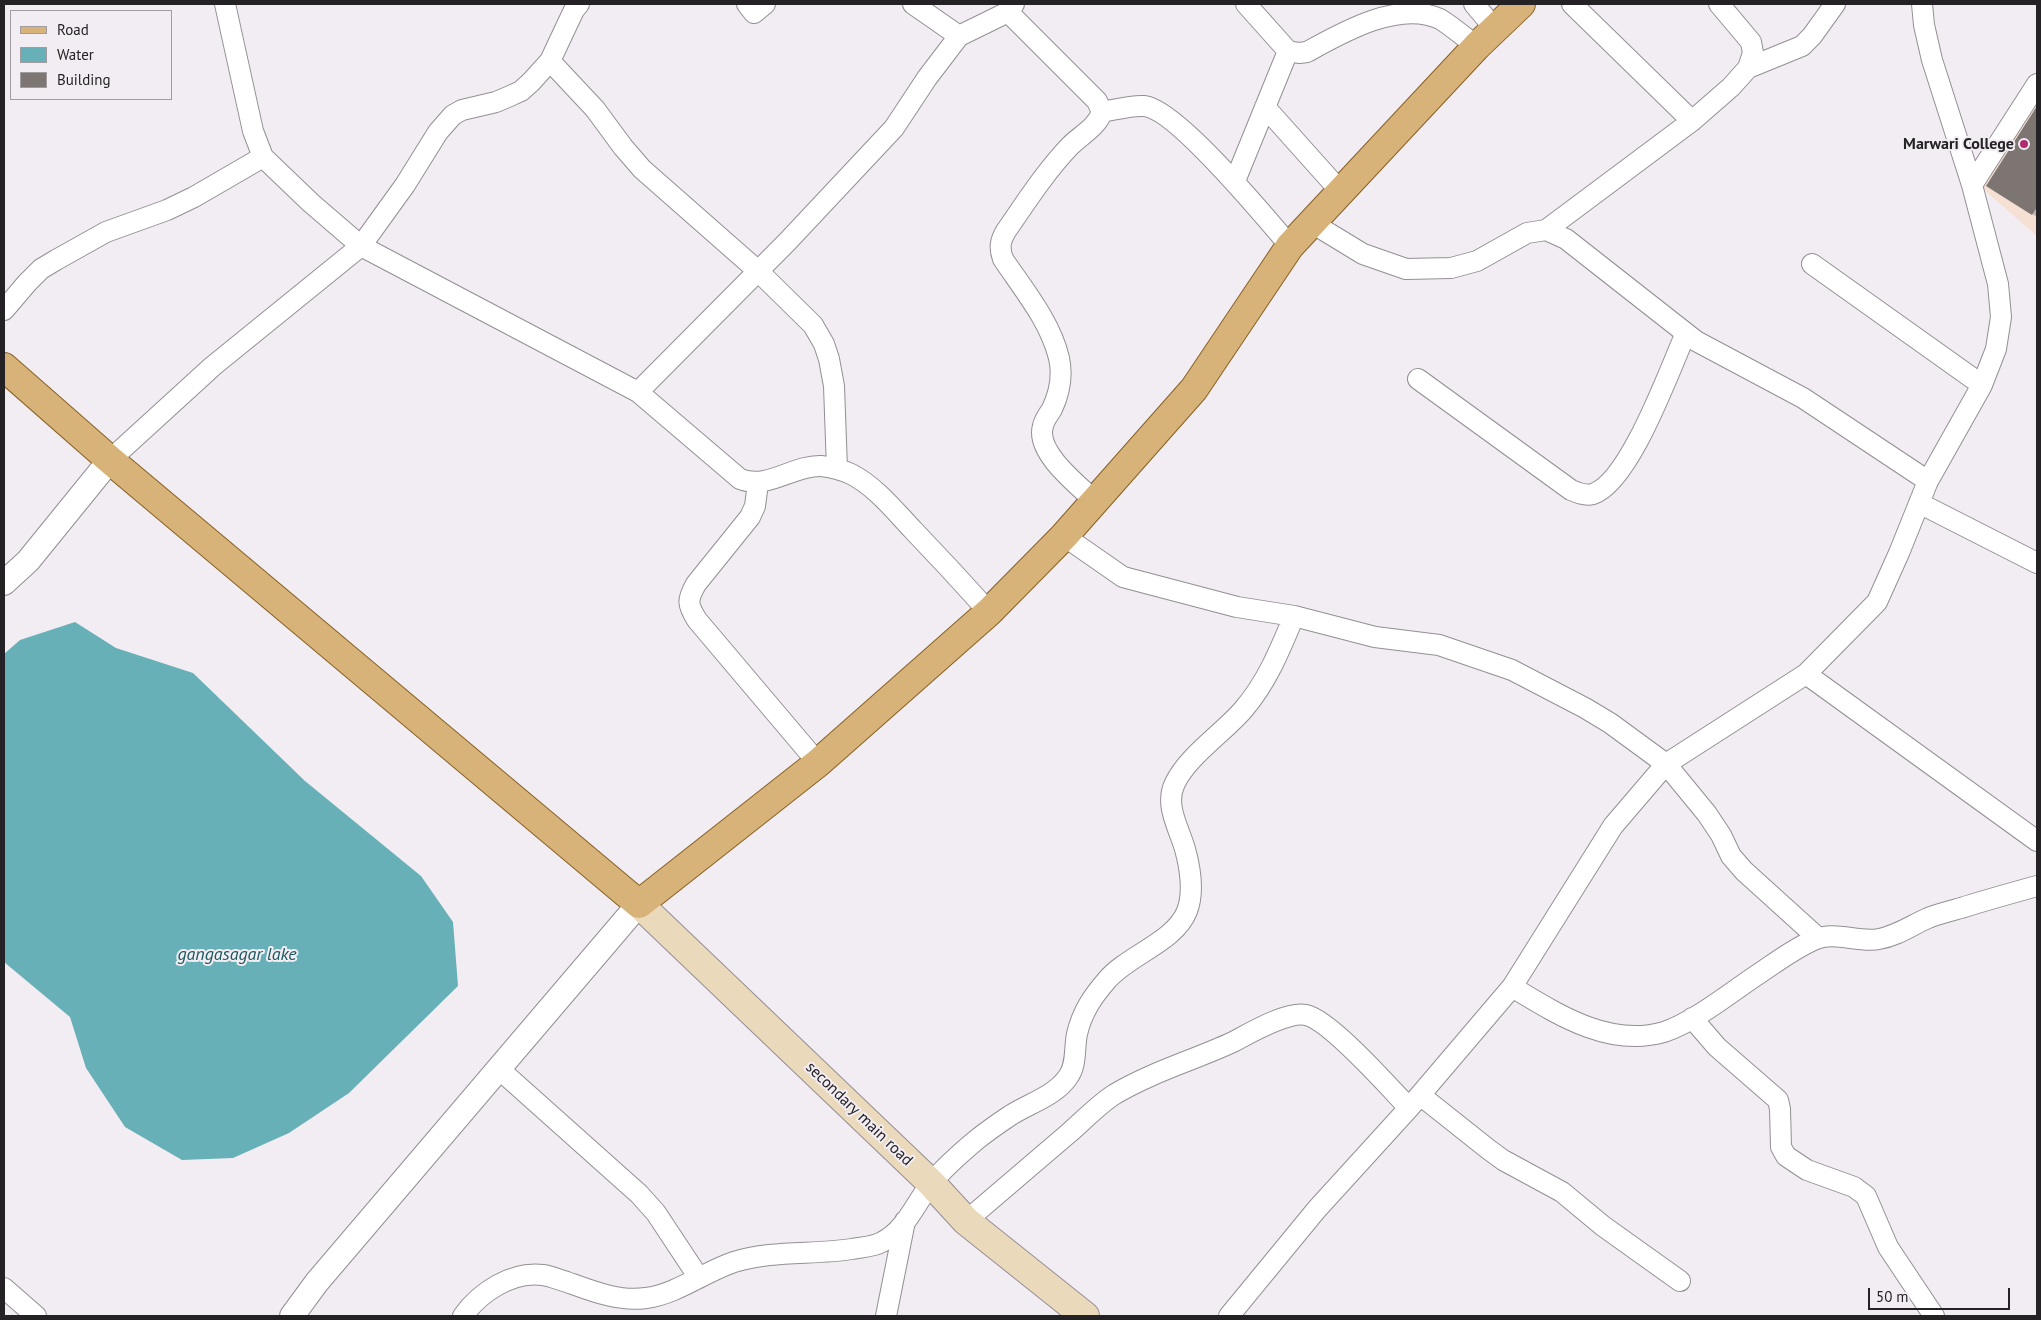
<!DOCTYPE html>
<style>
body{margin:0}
#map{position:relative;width:2041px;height:1320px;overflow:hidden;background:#f2edf3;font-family:"PT Sans",sans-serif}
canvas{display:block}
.frame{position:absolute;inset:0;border:5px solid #242224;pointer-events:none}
.legend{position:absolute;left:10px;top:10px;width:162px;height:90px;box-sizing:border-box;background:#f2edf3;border:1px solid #a09ca0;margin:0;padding:6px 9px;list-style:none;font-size:15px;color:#242224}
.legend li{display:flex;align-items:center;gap:10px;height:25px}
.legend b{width:25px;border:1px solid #a09ca0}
.scale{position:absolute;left:1868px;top:1288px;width:142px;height:22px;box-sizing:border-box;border:2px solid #242224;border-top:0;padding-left:6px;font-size:15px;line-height:18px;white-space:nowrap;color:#242224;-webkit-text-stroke:4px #f2edf3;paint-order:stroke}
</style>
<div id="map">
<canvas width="2041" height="1320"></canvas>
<div class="frame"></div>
<ul class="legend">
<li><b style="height:6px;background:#d7b37a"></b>Road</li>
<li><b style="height:14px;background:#67b0b7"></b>Water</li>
<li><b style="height:14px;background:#7c7572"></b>Building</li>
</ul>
<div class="scale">50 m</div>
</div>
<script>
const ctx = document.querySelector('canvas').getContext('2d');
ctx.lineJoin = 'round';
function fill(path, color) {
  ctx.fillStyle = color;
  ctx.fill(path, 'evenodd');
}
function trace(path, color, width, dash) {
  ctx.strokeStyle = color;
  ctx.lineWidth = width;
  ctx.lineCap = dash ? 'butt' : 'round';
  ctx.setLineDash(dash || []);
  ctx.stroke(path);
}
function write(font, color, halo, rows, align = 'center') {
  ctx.font = font + ' "PT Sans",sans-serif';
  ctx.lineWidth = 4;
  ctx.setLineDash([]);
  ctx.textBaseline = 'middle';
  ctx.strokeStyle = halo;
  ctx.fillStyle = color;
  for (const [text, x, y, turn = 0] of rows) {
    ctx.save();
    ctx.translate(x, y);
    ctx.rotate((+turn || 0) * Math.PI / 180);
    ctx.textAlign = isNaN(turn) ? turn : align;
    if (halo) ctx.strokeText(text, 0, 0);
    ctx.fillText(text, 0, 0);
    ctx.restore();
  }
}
const education = new Path2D(`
 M2037,101V236L1982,188Z`);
const water = new Path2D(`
 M75,622L116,648L193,673L305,781L421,876L453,922L458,986L349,1093L289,1133L233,1158L182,1160L125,1127L86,1068L70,1017L4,962V654L20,640Z`);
const shadow = new Path2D(`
 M2037,107V217L1988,186Z`);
const building = new Path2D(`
 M2037,106V207L2032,215L1986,186Z`);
const minor = new Path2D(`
 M225,4L253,131L263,157L311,203L361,246L638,392L740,479C768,490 793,465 821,466C831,467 842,470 851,474C875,486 895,511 913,530C939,557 964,584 989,612
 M747,4L754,13L765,4
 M913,4L959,36L1008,12L1014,4
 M1246,4L1288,51L1299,53L1307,52C1343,32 1399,0 1440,19C1453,27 1465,38 1477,46
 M1474,4L1495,29
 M1572,4L1692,121
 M1922,4L1924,25L1932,60L1972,185L1998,284L2001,317L1996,349L1982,385L1928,481L1899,553L1877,602L1806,674L2037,841
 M1008,12L1097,101L1102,112C1097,127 1081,135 1070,146C1046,171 1026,202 1006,231C1000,241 999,248 1003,259C1023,289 1050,321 1059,358C1063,376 1060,392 1052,409C1049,414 1044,420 1043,426C1035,452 1078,485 1095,501
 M550,61L595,109L623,147L642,169L758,271L813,325L824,344L829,359L834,386L837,469
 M1748,68L1802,46L1812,36L1835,4
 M1265,107L1341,192
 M1102,112C1115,110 1131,105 1144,106C1175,108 1267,219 1290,246
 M1235,181L1288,51
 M1972,185L2037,84
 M1312,223L1363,254L1406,269L1451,268L1477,261L1527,233L1546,230L1566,239L1696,341L1803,398L1928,481
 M1546,230L1692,121L1731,87L1748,68L1753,53L1751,42L1719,4
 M1812,264L1982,385
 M4,310L27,283L41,269L56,260L106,232L167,210L194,197L263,157
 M1418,379L1571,490C1578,493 1585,496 1593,494C1630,482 1670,368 1686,333
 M638,392L788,241L894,128L927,78L959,36
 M110,460L213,366L361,246L405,185L438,132L453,115L462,110L496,102L510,96L521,91L531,82L550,61L574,10L579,4
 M758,483L755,506L750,517L696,584C687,600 687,604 697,620L818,763
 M1919,503L2037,563
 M1064,536L1123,577L1237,607L1294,616L1375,637L1439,645L1512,670L1585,708L1610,723L1666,764L1707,814L1721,835L1731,856L1744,871L1818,938
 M1512,987C1557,1014 1609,1048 1664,1032C1692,1023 1729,994 1754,977C1774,964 1794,948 1816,939C1835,931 1859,943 1879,939C1897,936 1912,925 1928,918C1938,914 1950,911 1961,908C1986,900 2012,893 2037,886
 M1692,1018L1717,1047L1778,1100L1780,1109L1781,1147L1786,1156L1807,1170L1854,1187L1866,1196L1888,1247L1934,1316
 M499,1069L639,1194L656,1213L699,1278
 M1420,1095L1488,1149L1503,1160L1562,1192L1603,1226L1680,1281
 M966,1221C1000,1192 1035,1162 1069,1133C1084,1120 1099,1104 1115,1094C1152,1072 1194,1060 1233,1042C1250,1033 1287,1011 1306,1015C1330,1020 1390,1088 1409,1108
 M4,1288L36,1316
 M463,1316C480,1292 512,1271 543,1275C551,1276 559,1280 567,1282C592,1291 619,1302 646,1298C677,1294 704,1272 734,1262C772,1250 813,1255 852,1249C862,1247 873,1247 882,1242C905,1231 915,1204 930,1185C942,1169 960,1154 975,1141C986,1132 999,1123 1011,1115C1030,1103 1055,1096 1068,1077C1077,1065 1074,1048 1077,1034C1082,1012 1093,996 1107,980C1128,955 1175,942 1187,911C1194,893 1190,867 1185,849C1179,828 1164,805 1175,783C1188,756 1223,733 1243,710C1267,682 1280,650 1294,616
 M886,1316L905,1221
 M1229,1316L1317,1209L1409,1108L1512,987L1613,826L1666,764L1806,674`);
const tertiary = new Path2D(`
 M4,583L28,561L110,460
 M292,1316L317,1282L639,904`);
const secondary = new Path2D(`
 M639,904L931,1183L966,1221L1085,1316`);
const primary = new Path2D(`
 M4,367L110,460L639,904L818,763L989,612L1064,536L1194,389L1290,246L1477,46L1521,4`);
const markers = [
 [2024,144,5,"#b02a70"]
];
const poiNames = [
 ["Marwari College",2014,144]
];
const streetNames = [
 ["secondary main road",859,1114,44]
];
const waterNames = [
 ["gangasagar lake",237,955]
];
fill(education, '#f6e0d4');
fill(water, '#67b0b7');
fill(shadow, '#0003');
fill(building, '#7c7572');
trace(minor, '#938f94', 22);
trace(tertiary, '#938f94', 26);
trace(secondary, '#938f94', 30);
trace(primary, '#876022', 30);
trace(minor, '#fff', 20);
trace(tertiary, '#fff', 24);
trace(secondary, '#ebd9bc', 28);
trace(primary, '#d7b37a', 28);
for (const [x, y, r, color] of markers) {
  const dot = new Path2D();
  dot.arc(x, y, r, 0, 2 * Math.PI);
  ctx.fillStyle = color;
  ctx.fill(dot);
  trace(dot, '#f2edf3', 2);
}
write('bold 16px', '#242224', '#f2edf3', poiNames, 'right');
write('16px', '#242224', '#f2edf3', streetNames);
write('italic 18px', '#19585d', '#f2edf3', waterNames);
</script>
